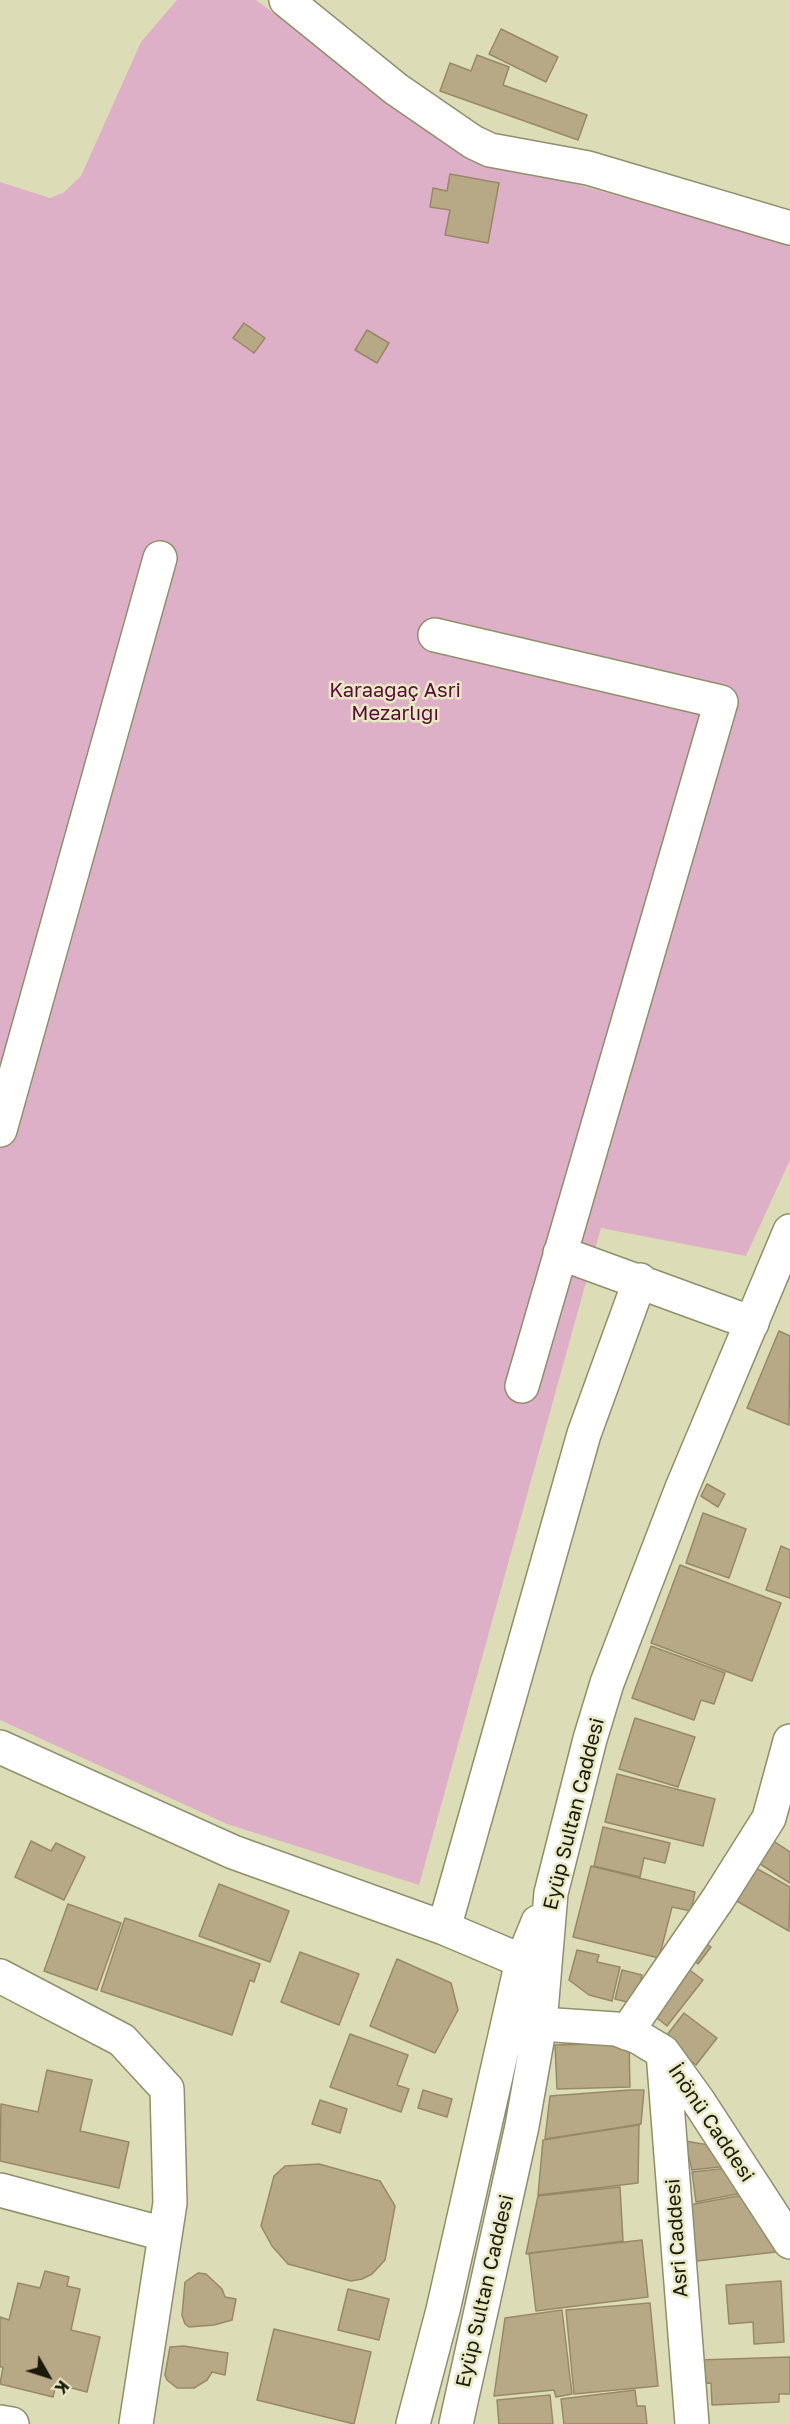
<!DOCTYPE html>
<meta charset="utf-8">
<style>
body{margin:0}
#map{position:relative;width:790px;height:2424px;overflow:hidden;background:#dcdcb6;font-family:"Golos Text",sans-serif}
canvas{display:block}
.north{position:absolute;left:18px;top:2346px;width:60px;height:60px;-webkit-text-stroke:4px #e9e9c3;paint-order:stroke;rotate:129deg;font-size:16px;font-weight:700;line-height:24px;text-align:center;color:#1a1a0c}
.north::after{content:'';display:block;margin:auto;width:21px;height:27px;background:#1a1a0c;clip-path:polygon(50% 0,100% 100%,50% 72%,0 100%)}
</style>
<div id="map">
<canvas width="790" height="2424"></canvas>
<div class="north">K</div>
</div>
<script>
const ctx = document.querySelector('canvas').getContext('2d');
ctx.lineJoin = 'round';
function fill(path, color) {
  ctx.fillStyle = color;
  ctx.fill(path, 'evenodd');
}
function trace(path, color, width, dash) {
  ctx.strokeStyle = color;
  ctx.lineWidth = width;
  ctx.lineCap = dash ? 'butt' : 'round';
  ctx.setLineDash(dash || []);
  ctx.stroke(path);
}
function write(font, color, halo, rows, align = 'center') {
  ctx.font = font + ' "Golos Text",sans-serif';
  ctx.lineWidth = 5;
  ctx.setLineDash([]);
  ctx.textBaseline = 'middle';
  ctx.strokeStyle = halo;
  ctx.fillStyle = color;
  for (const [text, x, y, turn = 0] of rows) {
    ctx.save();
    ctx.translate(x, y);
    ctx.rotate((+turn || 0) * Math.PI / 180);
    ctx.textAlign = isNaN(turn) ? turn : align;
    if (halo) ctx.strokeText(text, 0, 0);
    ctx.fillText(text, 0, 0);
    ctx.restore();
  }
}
const green = new Path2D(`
 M177,0H256L461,152L790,244V1160L746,1256L601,1228L419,1885L227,1824L0,1720V182L50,198L63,193L81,176L141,42Z`);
const building = new Path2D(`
 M501,29L558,57L546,82L489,54Z
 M477,55L509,67L503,85L587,115L578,140L440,91L450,63L471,71Z
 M450,174L499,183L488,243L445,235L450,210L430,207L433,188L447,191Z
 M244,323L265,338L254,353L233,338Z
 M367,330L389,343L377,363L355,350Z
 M779,1331L790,1336L789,1425L747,1408Z
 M707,1484L725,1494L718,1507L701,1496Z
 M703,1513L746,1529L729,1578L686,1563Z
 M781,1546L790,1550V1598L766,1590Z
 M680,1565L781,1603L752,1681L651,1643Z
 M651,1646L725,1673L714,1704L701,1700L694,1720L632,1698Z
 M635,1718L695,1737L678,1787L619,1769Z
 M617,1774L715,1799L703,1846L605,1822Z
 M603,1827L670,1843L665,1863L644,1858L640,1877L594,1866Z
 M772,1840L790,1852V1883L757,1862Z
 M31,1841L51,1851L56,1843L85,1857L64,1900L15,1877Z
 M591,1866L695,1892L691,1911L672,1907L659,1958L573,1937Z
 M754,1867L790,1887L789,1931L735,1900Z
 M219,1884L289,1911L270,1962L199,1936Z
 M68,1904L121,1923L97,1990L44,1971Z
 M125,1918L260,1964L254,1982L250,1980L232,2035L101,1991Z
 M702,1940L711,1947L698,1964L690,1957Z
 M577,1950L599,1955L597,1962L620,1967L612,2001L589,1995L569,1980Z
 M300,1952L359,1974L339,2025L281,2002Z
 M397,1959L451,1983L458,2010L435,2053L370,2026Z
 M683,1965L703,1980L667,2026L648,2011Z
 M622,1970L642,1975L635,2004L615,1999Z
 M684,2013L717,2038L696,2065L663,2040Z
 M350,2034L408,2055L397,2085L409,2089L401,2112L330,2087Z
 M629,2043L630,2087L557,2089L555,2045Z
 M47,2070L92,2080L80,2131L129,2142L119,2188L0,2161L1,2104L38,2112Z
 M423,2090L452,2099L447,2117L418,2108Z
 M630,2090H644L641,2124L545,2139L550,2096Z
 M320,2100L347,2109L340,2133L312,2124Z
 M639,2125L638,2183L538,2195L543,2140Z
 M685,2141L715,2146L728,2166L692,2170Z
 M319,2164L380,2181L395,2206L385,2260L372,2274L362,2279L351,2281L288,2264L272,2246L261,2226L274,2176L285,2166Z
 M729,2168L742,2193L696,2202L692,2172Z
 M620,2187L623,2241L526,2254L538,2196Z
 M743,2195L772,2233L776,2252L697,2261L689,2205Z
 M642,2240L648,2297L536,2311L529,2253Z
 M45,2271L69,2277L67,2286L80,2289L71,2330L100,2337L87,2392L56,2384L53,2397L0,2384L3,2367H0V2317L9,2320L18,2283L40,2288Z
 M198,2273L206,2274L222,2289L225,2297L236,2299L232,2320L214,2325L189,2327L185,2324L182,2315L185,2282Z
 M781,2281L784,2342L754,2344L753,2322L729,2324L726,2285Z
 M348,2289L389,2299L379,2340L338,2330Z
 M650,2303L658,2386L574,2394L566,2310Z
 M562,2310L572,2394L556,2397L554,2390L494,2396L505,2318Z
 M274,2329L371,2352L354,2424L257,2400Z
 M184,2346L228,2353L225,2375L212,2372L207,2380L194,2388H177L167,2380L165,2375L170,2347Z
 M790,2357V2394H779V2402L712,2405L711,2383L699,2384L698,2360Z
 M635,2390L637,2406H645L647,2424H564L561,2399Z
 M550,2395L553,2424H499L497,2400Z`);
const minor = new Path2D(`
 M286,0L396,89L473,142L490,150L588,168L790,228
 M435,635L721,702L522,1386
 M0,1130L160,558
 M560,1253L752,1323
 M0,1747L233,1852L444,1928L522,1961
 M444,1928L584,1434L640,1280
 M0,1976L122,2040L167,2089L170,2203L136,2424
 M540,2024L616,2029L638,2037L663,2052L699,2102L790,2242
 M626,2033L718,1899L769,1818L790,1741
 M663,2052L692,2424
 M0,2190L164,2234
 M0,2422L12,2424`);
const major = new Path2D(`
 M413,2424L443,2310L522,1961L538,1922
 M456,2424L522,2126L540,2024L551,1893L590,1739L607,1683L682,1488L790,1231`);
const parkNames = [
 ["Karaağaç Asri",395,691],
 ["Mezarlığı",395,714]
];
const streetNames = [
 ["Eyüp Sultan Caddesi",574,1814,-76],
 ["İnönü Caddesi",711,2123,56],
 ["Asri Caddesi",677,2238,-94],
 ["Eyüp Sultan Caddesi",485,2291,-77]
];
fill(green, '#deb0c7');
fill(building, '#b8a986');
trace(building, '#978967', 1.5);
trace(minor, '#8f8f6c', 36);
trace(major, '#8f8f6c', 36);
trace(minor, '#fff', 33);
trace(major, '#fff', 33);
write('20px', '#5b0b3e', '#e9e9c3', parkNames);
write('20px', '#1a1a0c', '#e9e9c3', streetNames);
</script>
